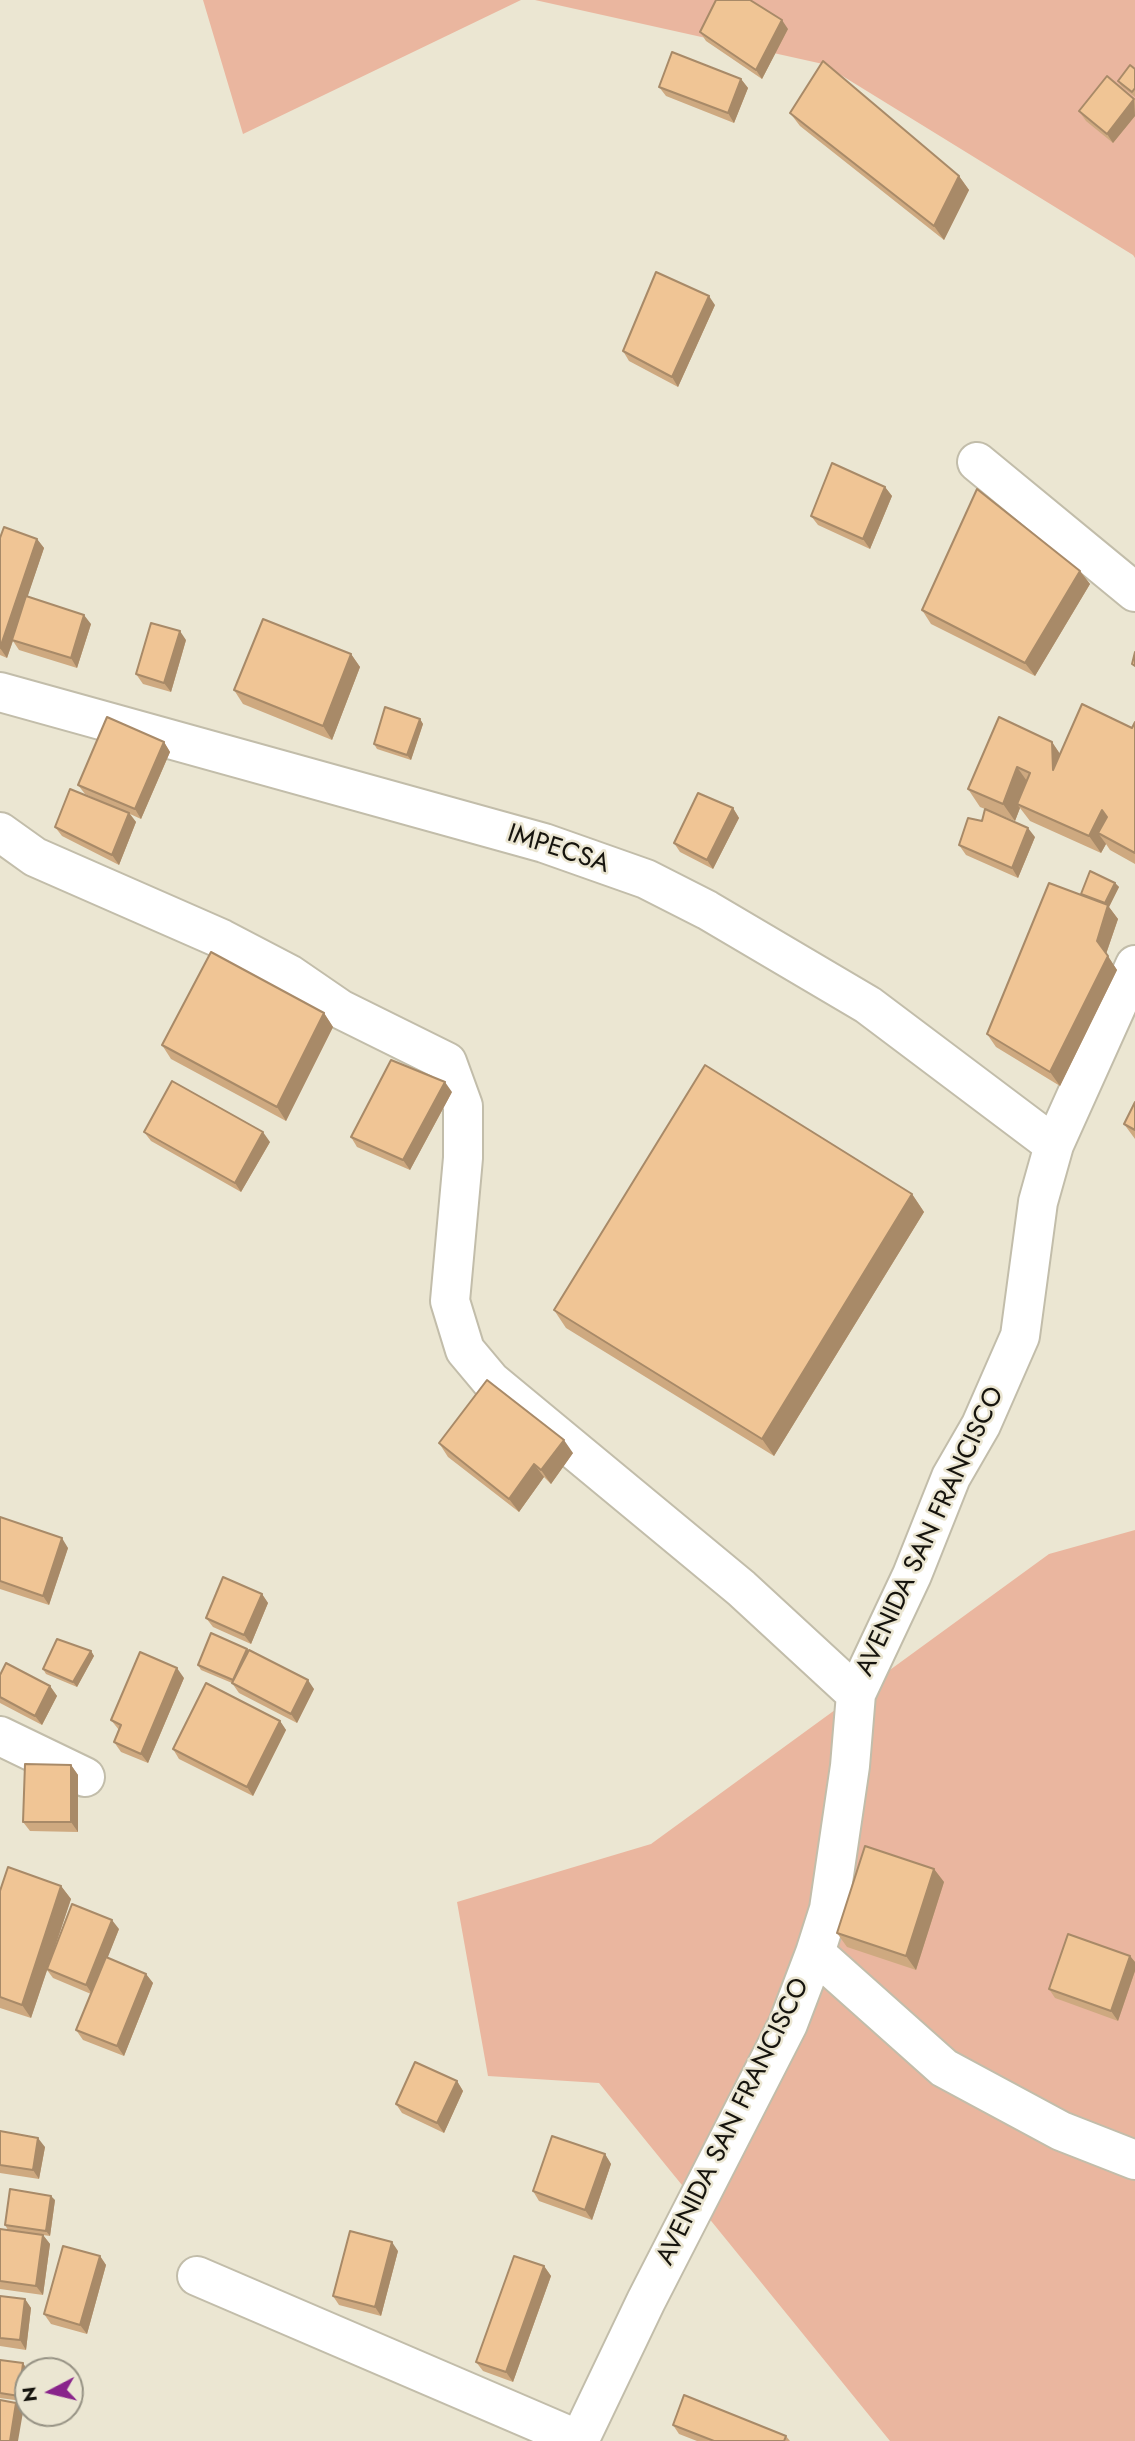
<!DOCTYPE html>
<style>
body{margin:0}
#map{position:relative;width:1135px;height:2441px;overflow:hidden;background:#ebe6d2;font-family:Jost,sans-serif}
canvas{display:block}
.north{position:absolute;left:14px;top:2357px;width:70px;height:70px;box-sizing:border-box;background:#ebe6d2;border:2px solid #969284;border-radius:50%;rotate:263deg;font-size:19px;font-weight:700;line-height:28px;text-align:center;color:#16140e}
.north::after{content:'';display:block;margin:auto;width:24px;height:32px;background:#89248b;clip-path:polygon(50% 0,100% 100%,50% 72%,0 100%)}
</style>
<div id="map">
<canvas width="1135" height="2441"></canvas>
<div class="north">N</div>
</div>
<script>
const ctx = document.querySelector('canvas').getContext('2d');
ctx.lineJoin = 'round';
function fill(path, color) {
  ctx.fillStyle = color;
  ctx.fill(path, 'evenodd');
}
function trace(path, color, width, dash) {
  ctx.strokeStyle = color;
  ctx.lineWidth = width;
  ctx.lineCap = dash ? 'butt' : 'round';
  ctx.setLineDash(dash || []);
  ctx.stroke(path);
}
function write(font, color, halo, rows, align = 'center') {
  ctx.font = font + ' Jost,sans-serif';
  ctx.lineWidth = 5;
  ctx.setLineDash([]);
  ctx.textBaseline = 'middle';
  ctx.strokeStyle = halo;
  ctx.fillStyle = color;
  for (const [text, x, y, turn = 0] of rows) {
    ctx.save();
    ctx.translate(x, y);
    ctx.rotate((+turn || 0) * Math.PI / 180);
    ctx.textAlign = isNaN(turn) ? turn : align;
    if (halo) ctx.strokeText(text, 0, 0);
    ctx.fillText(text, 0, 0);
    ctx.restore();
  }
}
const green = new Path2D(`
 M203,0H521L243,134Z
 M535,0H1135V258L1133,255L823,64Z
 M1135,1530V2441H890L599,2083L488,2076L457,1902L651,1844L1049,1554Z`);
const minor = new Path2D(`
 M977,462L1135,592
 M0,692L544,843L646,879L707,910L868,1005L1054,1145
 M0,832L35,857L222,939L289,974L340,1009L447,1062L463,1106V1158L450,1301L465,1350L491,1381L741,1588L856,1694
 M0,1736L85,1777
 M815,1953L944,2068L1061,2131L1135,2160
 M197,2276L579,2440
 M579,2441L646,2301L788,2024L815,1953L829,1909L850,1766L856,1694L912,1575L951,1477L981,1425L1020,1336L1038,1202L1054,1145L1135,965`);
const wall = new Path2D(`
 M788,29L762,79L706,41L700,32Z
 M1135,69V97L1121,86L1118,81Z
 M1107,76L1135,100V116L1113,143L1086,121L1079,111Z
 M741,79L748,88L734,123L666,96L659,87Z
 M790,113L959,176L969,190L944,240L800,126Z
 M715,305L678,387L629,361L623,351Z
 M885,487L892,496L870,549L818,525L811,516Z
 M0,538L37,539L44,548L27,597L91,624L77,668L19,650L13,641L7,658L0,655Z
 M1080,571L1090,584L1035,676L931,624L922,610Z
 M186,640L171,692L143,684L136,674Z
 M351,654L360,667L332,740L243,704L234,690Z
 M420,719L423,724L411,760L377,749L374,744Z
 M1135,722V864L1110,850L1106,844L1101,853L1030,821L1020,808L1015,821L980,807L968,789L1052,742L1060,754L1132,728Z
 M164,742L170,752L141,819L130,814L136,822L119,865L62,836L55,827L109,805L85,794L78,785Z
 M733,808L739,818L713,869L680,852L674,843Z
 M1035,837L1018,878L966,855L959,845Z
 M1115,883L1119,887L1109,907L1118,919L1106,954L1117,970L1060,1086L996,1047L987,1034L1082,896L1081,894Z
 M324,1013L333,1027L286,1121L171,1059L162,1045Z
 M452,1092L410,1170L357,1147L351,1137Z
 M1135,1102V1139L1124,1124Z
 M144,1132L270,1142L241,1192L151,1141Z
 M912,1194L924,1212L774,1456L566,1328L554,1310Z
 M439,1443L573,1453L551,1484L544,1477L519,1512L448,1457Z
 M0,1517L68,1548L49,1605L0,1589Z
 M262,1594L268,1603L251,1644L213,1627L206,1618Z
 M247,1649L248,1651L314,1689L297,1723L239,1693L232,1683L201,1670L198,1665Z
 M91,1651L94,1656L77,1687L46,1674L43,1669Z
 M0,1675L50,1686L57,1696L42,1725L0,1703Z
 M184,1678L148,1763L121,1752L114,1742L119,1730L111,1720Z
 M280,1721L286,1730L253,1796L179,1759L173,1749Z
 M71,1765L78,1775V1832L30,1831L23,1822Z
 M934,1869L944,1882L916,1970L847,1947L837,1933Z
 M61,1886L71,1899L54,1950L119,1929L107,1958L146,1974L153,1983L124,2056L83,2040L76,2030L91,1994L53,1978L47,1970L31,2018L0,2008V1891Z
 M1130,1956L1135,1962V1971L1118,2021L1055,1998L1049,1989Z
 M457,2081L463,2091L444,2133L402,2113L396,2104Z
 M0,2131L45,2147L39,2179L0,2173Z
 M605,2154L611,2164L592,2220L539,2201L533,2191Z
 M55,2200L50,2236L43,2235L50,2244L43,2295L0,2289V2229L8,2230L5,2225Z
 M398,2251L381,2316L339,2305L333,2296Z
 M100,2256L106,2265L87,2334L51,2324L44,2314Z
 M544,2266L551,2276L513,2382L483,2371L476,2362Z
 M0,2296L25,2299L31,2308L26,2350L0,2346Z
 M0,2360L23,2363L26,2368L22,2401L0,2398Z
 M673,2425L786,2436L790,2441H697L679,2434Z`);
const shadedWall = new Path2D(`
 M782,20L788,29L762,79L756,70Z
 M741,79L748,88L734,123L728,113Z
 M1134,99L1135,116L1113,143L1107,134Z
 M959,176L969,190L944,240L934,226Z
 M709,296L715,305L678,387L672,377Z
 M885,487L892,496L870,549L863,539Z
 M37,539L44,548L7,658L0,648Z
 M1080,571L1090,584L1035,676L1025,663Z
 M84,615L91,624L77,668L71,658Z
 M180,631L186,640L171,692L164,683Z
 M351,654L360,667L332,740L323,726Z
 M420,719L423,724L411,760L407,755Z
 M164,742L170,752L141,819L135,809Z
 M1052,742L1064,760L1053,770Z
 M1017,767L1029,784L1017,804L1020,808L1015,821L1003,804Z
 M733,808L739,818L713,869L707,860Z
 M1102,810L1115,827L1098,833L1106,844L1101,853L1089,836Z
 M129,813L136,822L119,865L112,855Z
 M1028,828L1035,837L1018,878L1012,868Z
 M1115,883L1119,887L1109,907L1118,919L1106,954L1097,941L1108,906L1105,903Z
 M1108,956L1117,970L1060,1086L1050,1072Z
 M324,1013L333,1027L286,1121L277,1107Z
 M445,1082L452,1092L410,1170L403,1160Z
 M263,1132L270,1142L241,1192L235,1183Z
 M912,1194L924,1212L774,1456L762,1439Z
 M564,1440L573,1453L551,1484L541,1470Z
 M534,1464L544,1477L519,1512L509,1499Z
 M62,1538L68,1548L49,1605L43,1596Z
 M262,1594L268,1603L251,1644L244,1635Z
 M247,1649L250,1654L233,1680Z
 M91,1651L94,1656L77,1687L73,1682Z
 M177,1668L184,1678L148,1763L141,1754Z
 M308,1680L314,1689L297,1723L291,1714Z
 M50,1686L57,1696L42,1725L35,1716Z
 M280,1721L286,1730L253,1796L247,1787Z
 M71,1765L78,1775V1832L71,1822Z
 M934,1869L944,1882L916,1970L906,1956Z
 M61,1886L71,1899L31,2018L22,2005Z
 M112,1920L119,1929L93,1995L86,1985Z
 M1130,1956L1135,1962V1971L1118,2021L1111,2011Z
 M146,1974L153,1983L124,2056L117,2046Z
 M457,2081L463,2091L444,2133L437,2123Z
 M38,2138L45,2147L39,2179L33,2170Z
 M605,2154L611,2164L592,2220L585,2210Z
 M51,2196L55,2200L50,2236L46,2231Z
 M43,2235L50,2244L43,2295L36,2286Z
 M392,2242L398,2251L381,2316L375,2307Z
 M100,2256L106,2265L87,2334L80,2325Z
 M544,2266L551,2276L513,2382L506,2372Z
 M25,2299L31,2308L26,2350L20,2340Z
 M23,2363L26,2368L22,2401L19,2396Z
 M16,2403L23,2412L18,2441H10Z`);
const building = new Path2D(`
 M716,0H750L782,20L756,70L700,32Z
 M672,52L741,79L728,113L659,87Z
 M823,61L959,176L934,226L790,113Z
 M1130,65L1135,69V88L1132,92L1118,81Z
 M1107,76L1134,99L1107,134L1079,111Z
 M656,272L709,296L672,377L623,351Z
 M832,463L885,487L863,539L811,516Z
 M977,489L1080,571L1025,663L922,610Z
 M4,527L37,539L0,648V538Z
 M26,596L84,615L71,658L12,640Z
 M263,619L351,654L323,726L234,690Z
 M151,623L180,631L164,683L136,674Z
 M1135,652V666L1132,664Z
 M1082,704L1132,728L1135,722V853L1098,833L1107,817L1102,810L1089,836L1017,804L1030,773L1017,767L1003,804L968,789L999,717L1052,742L1053,770Z
 M385,707L420,719L407,755L374,744Z
 M107,717L164,742L135,809L78,785Z
 M70,789L129,813L112,855L55,827Z
 M698,793L733,808L707,860L674,843Z
 M985,809L1028,828L1012,868L959,845L968,818L982,821Z
 M1090,871L1115,883L1105,903L1081,894Z
 M1049,883L1108,905L1097,941L1108,956L1050,1072L987,1034Z
 M211,952L324,1013L277,1107L162,1045Z
 M391,1060L445,1082L403,1160L351,1137Z
 M705,1065L912,1194L762,1439L554,1310Z
 M172,1081L263,1132L235,1183L144,1132Z
 M1135,1102V1130L1124,1124Z
 M487,1380L564,1440L541,1470L534,1464L509,1499L439,1443Z
 M0,1517L62,1538L43,1596L0,1581Z
 M223,1577L262,1594L244,1635L206,1618Z
 M211,1633L247,1649L233,1680L198,1665Z
 M57,1639L91,1651L73,1682L43,1669Z
 M249,1650L308,1680L291,1714L232,1683Z
 M140,1652L177,1668L141,1754L114,1742L121,1725L111,1720Z
 M6,1663L50,1686L35,1716L0,1697V1675Z
 M206,1683L280,1721L247,1787L173,1749Z
 M25,1764L71,1765V1822H23Z
 M865,1846L934,1869L906,1956L837,1933Z
 M8,1867L61,1886L22,2005L0,1997V1891Z
 M72,1904L112,1920L86,1985L47,1969Z
 M1068,1934L1130,1956L1111,2011L1049,1989Z
 M106,1957L146,1974L117,2046L76,2030Z
 M415,2062L457,2081L437,2123L396,2104Z
 M0,2131L38,2138L33,2170L0,2165Z
 M552,2136L605,2154L585,2210L533,2191Z
 M10,2189L51,2196L46,2231L5,2225Z
 M0,2229L43,2235L36,2286L0,2281Z
 M350,2231L392,2242L375,2307L333,2296Z
 M63,2246L100,2256L80,2325L44,2314Z
 M514,2256L544,2266L506,2372L476,2362Z
 M0,2296L25,2299L20,2340L0,2338Z
 M0,2360L23,2363L19,2396L0,2393Z
 M684,2395L786,2436L784,2441H714L673,2425Z
 M0,2400L16,2403L10,2441H0Z`);
const streetNames = [
 ["IMPECSA",558,850,18],
 ["AVENIDA SAN FRANCISCO",931,1532,-65],
 ["AVENIDA SAN FRANCISCO",734,2122,-64]
];
fill(green, '#eab69f');
trace(minor, '#c2bdaa', 42);
trace(minor, '#fff', 38);
fill(wall, '#cea980');
fill(shadedWall, '#a88a68');
fill(building, '#f0c595');
trace(building, '#a88a68', 2);
write('26px', '#16140e', '#ebe6d2', streetNames);
</script>
